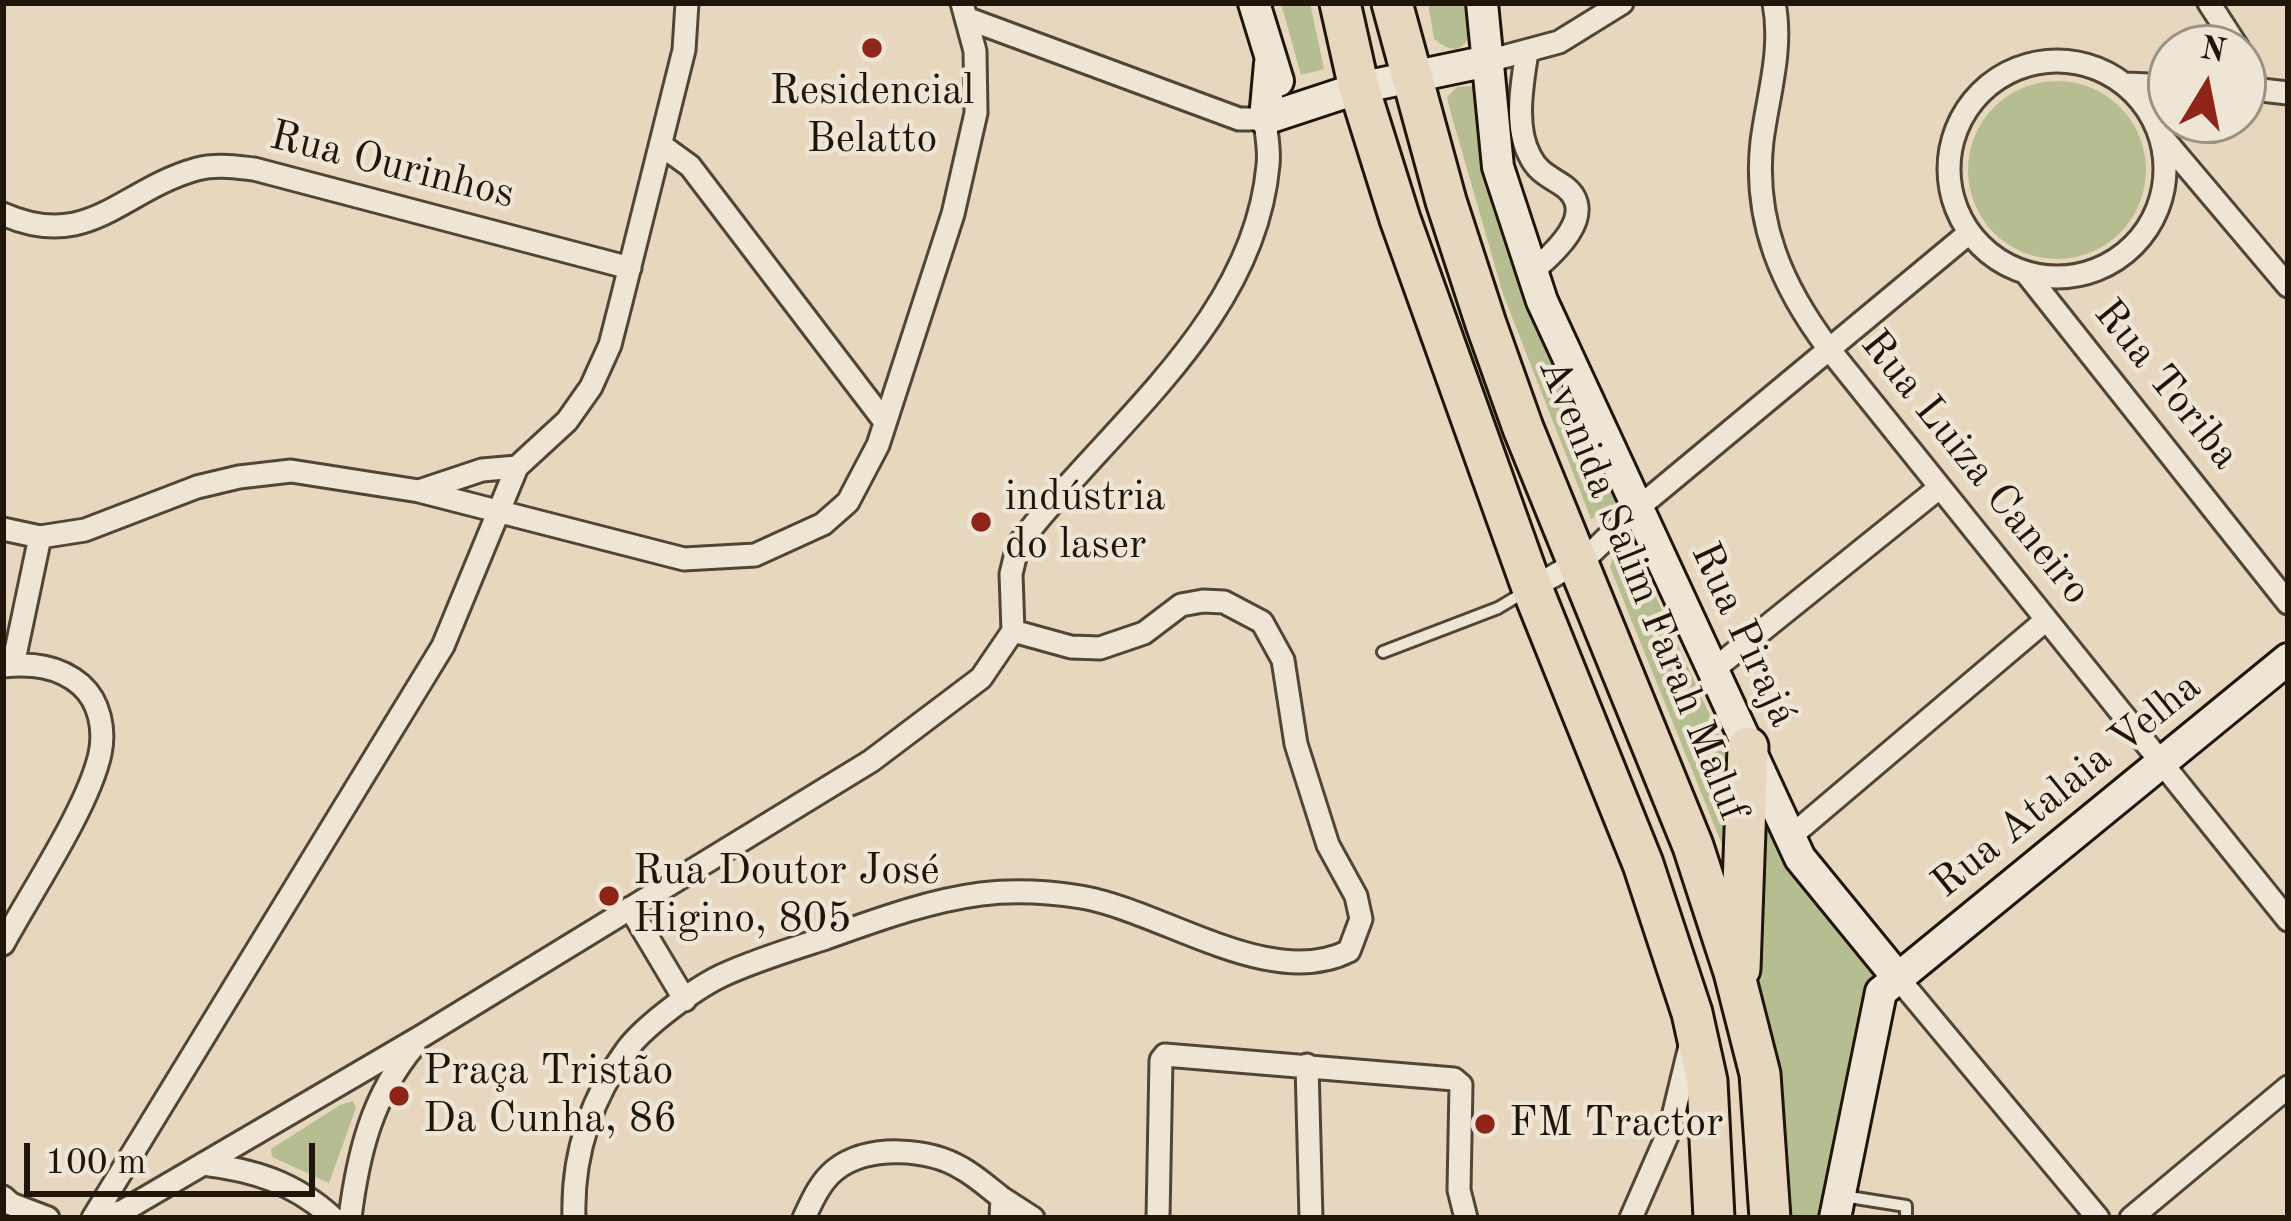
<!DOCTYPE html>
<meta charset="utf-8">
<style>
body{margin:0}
#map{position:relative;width:2291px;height:1221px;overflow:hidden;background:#e6d7be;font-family:"Old Standard TT",serif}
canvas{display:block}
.frame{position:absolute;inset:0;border:6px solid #1f1509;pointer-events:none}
.north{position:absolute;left:2147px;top:24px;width:120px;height:120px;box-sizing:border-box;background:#efe5d5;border:3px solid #9c9283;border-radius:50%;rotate:10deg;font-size:33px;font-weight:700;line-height:48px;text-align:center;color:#1f1509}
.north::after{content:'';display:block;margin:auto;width:42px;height:54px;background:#8f2418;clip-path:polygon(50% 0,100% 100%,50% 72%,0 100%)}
.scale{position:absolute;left:24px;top:1143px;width:291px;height:54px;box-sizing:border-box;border:6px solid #1f1509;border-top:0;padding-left:15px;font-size:36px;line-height:42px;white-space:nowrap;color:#1f1509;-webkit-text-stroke:9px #efe5d5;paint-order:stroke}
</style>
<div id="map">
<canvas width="2291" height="1221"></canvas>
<div class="frame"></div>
<div class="north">N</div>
<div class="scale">100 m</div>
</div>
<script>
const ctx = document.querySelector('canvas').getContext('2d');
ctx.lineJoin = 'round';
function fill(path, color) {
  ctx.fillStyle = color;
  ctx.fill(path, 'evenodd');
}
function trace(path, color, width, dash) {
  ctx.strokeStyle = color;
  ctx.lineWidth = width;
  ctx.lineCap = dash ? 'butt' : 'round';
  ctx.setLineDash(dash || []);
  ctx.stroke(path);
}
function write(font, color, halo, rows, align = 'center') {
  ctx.font = font + ' "Old Standard TT",serif';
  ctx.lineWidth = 9;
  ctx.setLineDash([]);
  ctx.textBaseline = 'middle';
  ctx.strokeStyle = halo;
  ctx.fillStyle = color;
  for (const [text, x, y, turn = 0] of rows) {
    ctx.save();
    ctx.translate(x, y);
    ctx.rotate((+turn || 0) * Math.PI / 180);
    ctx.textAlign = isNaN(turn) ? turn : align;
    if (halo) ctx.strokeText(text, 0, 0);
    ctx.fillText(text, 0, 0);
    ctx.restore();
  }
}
const green = new Path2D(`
 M1281,3H1310L1324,69L1301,75Z
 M1428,3H1471C1474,28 1468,67 1434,39Z
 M1968 170a89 89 0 1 1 178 0a89 89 0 1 1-178 0Z
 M1471,86L1481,95C1485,247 1556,367 1619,501L1591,519L1503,294L1450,110L1447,97L1457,87Z
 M1625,546L1634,549L1728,755L1727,857L1610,567L1613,556Z
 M1761,803L1873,974L1825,1218H1784L1747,977Z
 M353,1101L356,1108L329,1183L272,1157L271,1149L340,1105Z`);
const lane = new Path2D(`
 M1383,652L1498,608L1523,593
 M1843,1196L1906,1206V1218`);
const street = new Path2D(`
 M1774,3C1783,50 1768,95 1762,141C1753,221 1782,287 1829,349L2288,920
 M2209,3L2238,48
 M966,18L1239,119H1265C1266,134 1270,150 1268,165C1254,323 1107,427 1018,545L1011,574L1013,631
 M1527,52C1522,84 1514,127 1530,156C1538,173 1551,177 1565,187C1599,214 1553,254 1532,272
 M1949 169a108 108 0 1 1 216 0a108 108 0 1 1-216 0Z
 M1488,61L1559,42L1622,3
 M2126,84L2171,86
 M2243,88L2288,93
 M2162,137L2288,286
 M661,145L690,166L885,422
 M3,214C89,252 121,190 197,169C216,164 235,167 254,169L630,268
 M2026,273L2288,603
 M419,491L482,470L517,467L567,421L591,387L610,345L622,298L684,50L687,3
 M3,529L40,537L85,530L197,487L239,477L291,471L419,491L684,559L755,555L823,524L848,502L878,445L953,214L976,113L975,51L962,3
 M1532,588L1587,557L1638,508L1969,233
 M13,665L40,537
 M3,666C32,663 59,666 81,685C100,702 105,730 100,754C88,808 31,892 3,944
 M1713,670L1939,488
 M1790,837L2046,620
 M630,908L685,1000
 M1898,978L2098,1218
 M1307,1065L1311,1218
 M203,1164C254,1170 295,1183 333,1218
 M3,1197L11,1204L48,1218
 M1002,1198L1033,1218
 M93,1218L443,646L517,467
 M99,1218L123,1211L422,1036L871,761L981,678L1013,631
 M350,1218C358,1154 372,1096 414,1046
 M574,1218C572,1156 591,1098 628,1048C646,1025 694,989 721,976C753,961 789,950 823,939C874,921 927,901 981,894C1013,890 1049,892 1081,897C1163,911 1270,991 1349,951L1361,919L1356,896L1328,845L1296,744L1283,660L1262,622L1224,602L1203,601L1181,605L1144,633L1100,648L1071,647L1013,631
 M804,1218C812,1201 820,1182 835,1170C868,1144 929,1148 963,1169C977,1177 989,1188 1002,1198L1001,1218
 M1158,1218L1161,1060L1165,1055L1454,1079L1461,1085L1459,1190L1466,1218
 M1631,1218L1670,1129L1691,1042
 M2131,1218L2288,1087`);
const secondary = new Path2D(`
 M1254,3L1278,81
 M1482,3L1498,167L1542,301L1800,858L1898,978
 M1270,63L1265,119L1359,88L1488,61
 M1835,1218L1881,992L2288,659`);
const highway = new Path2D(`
 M1340,3L1359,88L1400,219L1532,588L1643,864L1692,1013L1707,1081L1714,1218
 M1392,3L1446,201L1486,324L1523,428L1693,846L1734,972L1760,1074L1770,1218
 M1740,969L1748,747`);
const markers = [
 [872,48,12,"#8f2418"],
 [981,522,12,"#8f2418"],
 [609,896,12,"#8f2418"],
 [399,1096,12,"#8f2418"],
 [1485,1124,12,"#8f2418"]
];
const poiNames = [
 ["Residencial",872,92,"center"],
 ["Belatto",872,140,"center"],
 ["indústria",1005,498],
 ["do laser",1005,546],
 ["Rua Doutor José",633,872],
 ["Higino, 805",633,920],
 ["Praça Tristão",423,1072],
 ["Da Cunha, 86",423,1120],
 ["FM Tractor",1509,1124]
];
const streetNames = [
 ["Rua Ourinhos",392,166,14],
 ["Rua Toriba",2166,385,51],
 ["Rua Luiza Caneiro",1975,468,51],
 ["Avenida Salim Farah Maluf",1642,590,68],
 ["Rua Pirajá",1743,635,65],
 ["Rua Atalaia Velha",2067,786,-39]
];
fill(green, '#b6be91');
trace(lane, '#514636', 16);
trace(street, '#514636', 27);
trace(secondary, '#1f1509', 36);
trace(highway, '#1f1509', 45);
trace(lane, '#efe5d5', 10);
trace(street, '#efe5d5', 21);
trace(secondary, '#efe5d5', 30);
trace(highway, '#e6d7be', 39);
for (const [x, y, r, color] of markers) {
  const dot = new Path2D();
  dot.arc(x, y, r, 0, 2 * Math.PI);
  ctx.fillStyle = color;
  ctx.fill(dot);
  trace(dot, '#efe5d5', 4.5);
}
write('42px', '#1f1509', '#efe5d5', poiNames, 'left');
write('42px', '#1f1509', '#efe5d5', streetNames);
</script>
